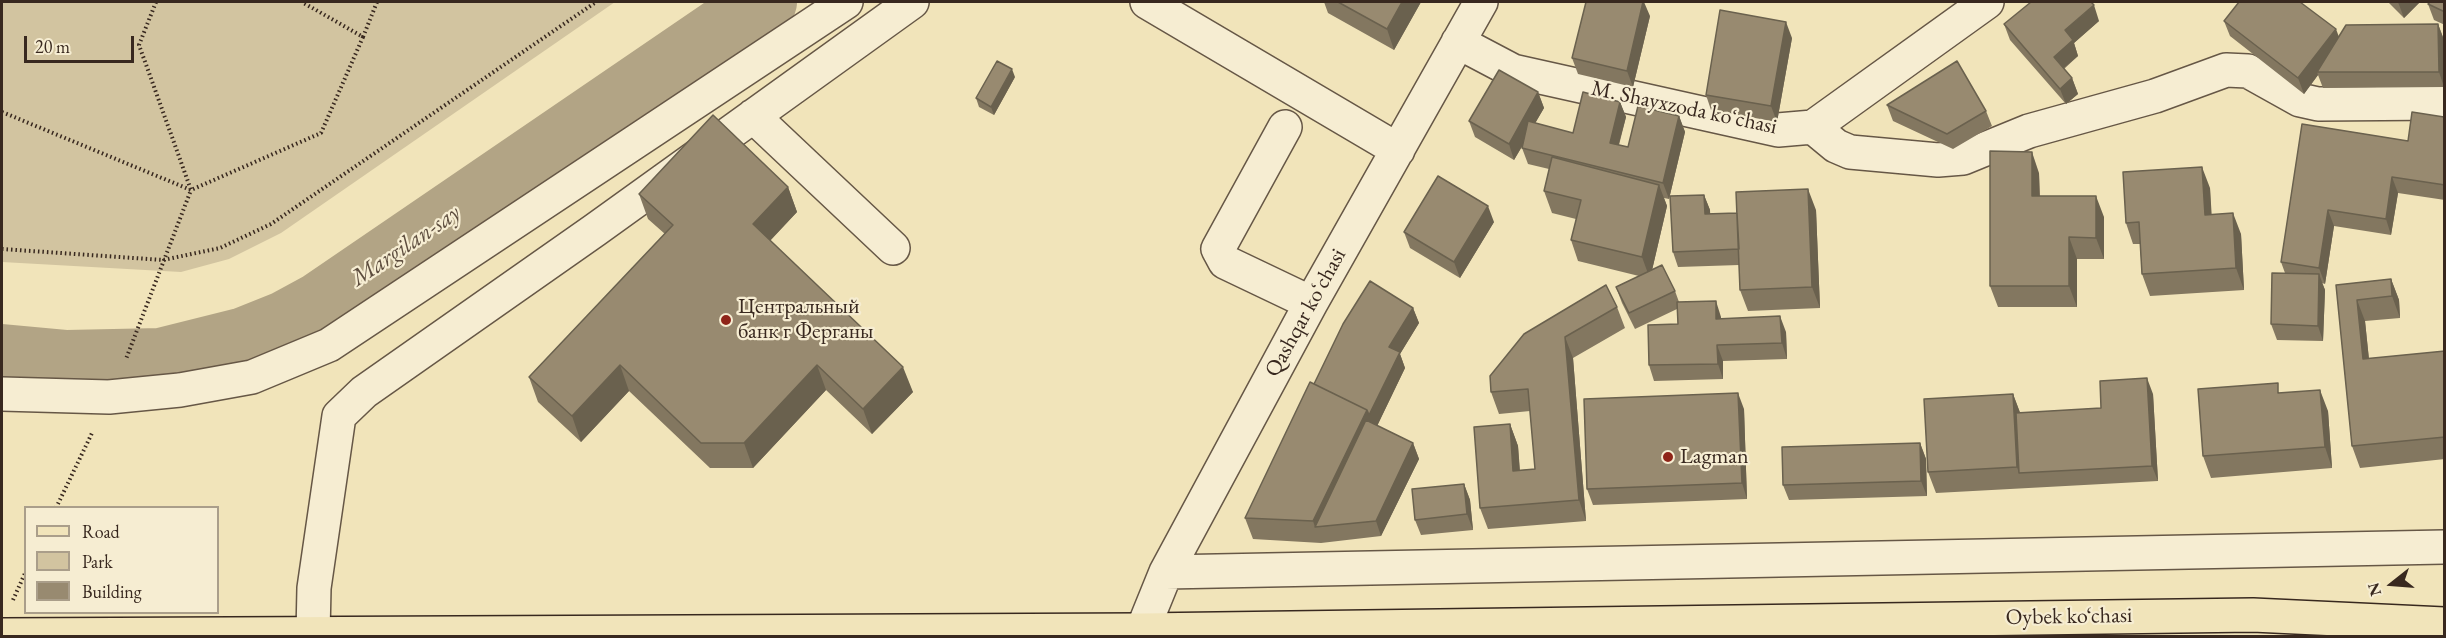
<!DOCTYPE html>
<meta charset="utf-8">
<style>
body{margin:0}
#map{position:relative;width:2446px;height:638px;overflow:hidden;background:#f1e4ba;font-family:"EB Garamond",serif}
canvas{display:block}
.frame{position:absolute;inset:0;border:3px solid #38281f;pointer-events:none}
.legend{position:absolute;left:24px;top:506px;width:195px;height:108px;box-sizing:border-box;background:#f6edd2;border:2px solid #aa9e8a;margin:0;padding:8px 10px;list-style:none;font-size:18px;color:#38281f}
.legend li{display:flex;align-items:center;gap:12px;height:30px}
.legend b{width:30px;border:2px solid #aa9e8a}
.north{position:absolute;left:2362px;top:554px;width:60px;height:60px;-webkit-text-stroke:4px #f6edd2;paint-order:stroke;rotate:253deg;font-size:16px;font-weight:700;line-height:24px;text-align:center;color:#38281f}
.north::after{content:'';display:block;margin:auto;width:21px;height:27px;background:#38281f;clip-path:polygon(50% 0,100% 100%,50% 72%,0 100%)}
.scale{position:absolute;left:24px;top:36px;width:110px;height:27px;box-sizing:border-box;border:3px solid #38281f;border-top:0;padding-left:8px;font-size:18px;line-height:21px;white-space:nowrap;color:#38281f;-webkit-text-stroke:4px #f6edd2;paint-order:stroke}
</style>
<div id="map">
<canvas width="2446" height="638"></canvas>
<div class="frame"></div>
<ul class="legend">
<li><b style="height:8px;background:#f1e4ba"></b>Road</li>
<li><b style="height:16px;background:#d2c4a0"></b>Park</li>
<li><b style="height:16px;background:#988a70"></b>Building</li>
</ul>
<div class="north">N</div>
<div class="scale">20 m</div>
</div>
<script>
const ctx = document.querySelector('canvas').getContext('2d');
ctx.lineJoin = 'round';
function fill(path, color) {
  ctx.fillStyle = color;
  ctx.fill(path, 'evenodd');
}
function trace(path, color, width, dash) {
  ctx.strokeStyle = color;
  ctx.lineWidth = width;
  ctx.lineCap = dash ? 'butt' : 'round';
  ctx.setLineDash(dash || []);
  ctx.stroke(path);
}
function write(font, color, halo, rows, align = 'center') {
  ctx.font = font + ' "EB Garamond",serif';
  ctx.lineWidth = 4.5;
  ctx.setLineDash([]);
  ctx.textBaseline = 'middle';
  ctx.strokeStyle = halo;
  ctx.fillStyle = color;
  for (const [text, x, y, turn = 0] of rows) {
    ctx.save();
    ctx.translate(x, y);
    ctx.rotate((+turn || 0) * Math.PI / 180);
    ctx.textAlign = isNaN(turn) ? turn : align;
    if (halo) ctx.strokeText(text, 0, 0);
    ctx.fillText(text, 0, 0);
    ctx.restore();
  }
}
const green = new Path2D(`
 M2,2H615L281,233L229,259L181,272L2,262Z`);
const river = new Path2D(`
 M2,357L67,363L161,361L245,340L285,324L320,305L764,2`);
const path = new Path2D(`
 M156,2L139,45L191,190L321,133L363,37L302,2
 M363,37L377,2
 M2,112L191,190L126,359
 M2,249L163,260L220,248L271,224L596,2
 M56,508L93,431
 M13,600L26,571`);
const minor = new Path2D(`
 M1147,2L1398,150
 M1458,42L1513,71L1778,130L1813,127L1987,2
 M753,116L893,248
 M1285,127L1218,249L1225,262L1311,303
 M1813,127L1836,146L1850,152L1938,160L1963,158L2029,131L2155,96L2226,70L2248,71L2300,100L2318,104L2444,103
 M2,394L109,397L180,390L252,377L329,345L846,2
 M1166,572L2444,547
 M313,633L314,588L339,416L364,392L595,230L912,2
 M1140,636L1166,572L1311,303L1481,2`);
const major = new Path2D(`
 M2,635L1143,630L2253,615L2444,624`);
const wall = new Path2D(`
 M1324,2H1421L1394,50L1328,13Z
 M2388,2H2420L2404,18Z
 M2445,2V25L2434,20L2428,4Z
 M1650,16L1633,87L1578,74L1572,58Z
 M2099,21L2074,43L2078,56L2064,69L2072,78L2078,94L2066,104L2010,40L2004,24Z
 M2224,21L2339,37L2438,24L2444,40V87L2323,88L2318,75L2304,94L2230,36Z
 M1792,38L1777,122L1711,110L1706,95Z
 M1015,77L994,115L979,107L976,98Z
 M1538,92L1544,108L1535,123L1573,133L1620,102L1626,117L1619,145L1628,147L1679,116L1685,132L1669,199L1664,198L1667,206L1652,270L1675,291L1679,302L1721,317V319L1786,332L1787,359L1723,361V379L1654,381L1649,365L1678,324L1677,309L1635,329L1622,303L1616,287L1639,276L1578,261L1571,240L1576,219L1552,213L1544,191L1549,169L1528,164L1522,148L1523,145L1514,160L1475,137L1469,121Z
 M1887,105L1986,111L1992,126L1953,149L1893,121Z
 M2445,112V200L2398,193L2391,235L2334,226L2325,284L2322,283L2325,290L2323,341L2277,340L2271,324L2285,273L2281,262L2302,124L2408,141L2444,117Z
 M2039,173L2040,196L2104,217V259H2077V307H1998L1990,286Z
 M788,187L797,212L770,241L913,392L872,434L826,390L753,468H710L629,391L581,442L538,402L529,377L665,234L648,219L639,194Z
 M2210,188L2211,214L2241,234L2244,290L2150,296L2142,274L2140,244H2133L2126,223Z
 M1704,195L1710,210V214L1816,210L1820,308L1748,311L1740,290L1739,265L1678,267L1673,252Z
 M1494,222L1460,278L1410,248L1404,232Z
 M2391,279L2399,300L2400,318L2365,321L2369,359L2445,351V459L2360,468L2352,446L2336,285Z
 M1617,307L1625,328L1573,358L1586,521L1488,529L1480,508L1510,424L1518,446L1520,470L1535,469L1530,411L1499,414L1491,392L1490,376Z
 M1413,308L1419,323L1400,354L1405,368L1377,426L1413,443L1419,459L1381,536L1321,543L1253,539L1245,518L1314,384Z
 M2281,393L2328,411L2332,468L2211,478L2203,456Z
 M2013,394L2020,413L2101,408L2153,394L2158,481L1936,493L1928,472Z
 M1744,409L1747,499L1593,505L1587,489Z
 M1920,443L1926,459L1927,496L1789,500L1783,485Z
 M1464,484L1470,500L1473,530L1421,535L1415,520Z`);
const shadedWall = new Path2D(`
 M1402,2H1421L1394,50L1387,29Z
 M1643,2H1644L1650,16L1633,87L1627,71Z
 M2398,2H2420L2404,18Z
 M2094,5L2099,21L2074,43L2078,56L2059,72L2054,57L2065,30Z
 M1786,22L1792,38L1777,122L1771,106Z
 M2438,24L2444,40V87L2439,72Z
 M2336,29L2342,45L2317,72L2318,75L2304,94L2298,78Z
 M1012,69L1015,77L994,115L991,107Z
 M2072,78L2078,94L2066,104L2060,89Z
 M1538,92L1544,108L1514,160L1509,144Z
 M1620,102L1626,117L1615,158L1610,143Z
 M1679,116L1685,132L1669,199L1663,183Z
 M2032,152L2039,173L2040,217L2032,196Z
 M2202,167L2210,188L2213,236L2205,215Z
 M2392,177L2398,193L2391,235L2386,219Z
 M1659,185L1667,206L1650,279L1642,257Z
 M788,187L797,212L762,249L753,224Z
 M1808,189L1816,210L1820,308L1812,287Z
 M1704,195L1710,210L1711,230L1705,214Z
 M2096,196L2104,217V259L2096,238Z
 M1488,206L1494,222L1460,278L1454,262Z
 M2328,210L2334,226L2325,284L2319,268Z
 M2233,213L2241,234L2244,290L2236,268Z
 M2069,237L2077,259V307L2069,286Z
 M2319,274L2325,290L2323,341L2318,326Z
 M2391,279L2399,300L2400,318L2392,296Z
 M2357,300L2365,321L2371,380L2363,359Z
 M1716,301L1721,317L1722,334L1716,319Z
 M1413,308L1419,323L1400,354L1405,368L1329,526L1315,527L1313,521L1389,347Z
 M1780,316L1786,332L1787,359L1782,343Z
 M1565,337L1573,358L1586,521L1579,500Z
 M1717,345L1723,361V379L1718,364Z
 M620,365L629,391L581,442L572,416Z
 M817,365L826,390L753,468L744,443Z
 M903,367L913,392L872,434L863,409Z
 M2147,378L2153,394L2158,481L2152,466Z
 M2320,390L2328,411L2332,468L2325,447Z
 M1738,393L1744,409L1747,499L1742,483Z
 M2013,394L2021,415L2019,473L2017,467Z
 M1510,424L1518,446L1521,492L1513,471Z
 M1413,443L1419,459L1381,536L1376,521Z
 M1920,443L1926,459L1927,496L1921,481Z
 M1464,484L1470,500L1473,530L1467,514Z`);
const building = new Path2D(`
 M1338,2H1402L1387,29Z
 M1586,2H1643L1627,71L1572,58Z
 M2031,2H2091L2094,5L2065,30L2073,40L2054,57L2072,78L2060,89L2004,24Z
 M2239,2H2300L2336,29L2298,78L2224,21Z
 M2430,2H2445V12L2428,4Z
 M1720,10L1786,22L1771,106L1706,95Z
 M2438,24L2439,72H2317L2346,25Z
 M997,61L1012,69L991,107L976,98Z
 M1957,61L1986,111L1947,134L1887,105Z
 M1499,70L1538,92L1509,144L1469,121Z
 M1583,92L1620,102L1610,143L1628,147L1638,106L1679,116L1663,183L1522,148L1528,121L1573,133Z
 M2412,112L2444,117L2445,112V185L2392,177L2386,219L2328,210L2319,268L2281,262L2302,124L2408,141Z
 M713,115L788,187L753,224L903,367L863,409L817,365L744,443H701L620,365L572,416L529,377L673,225L639,194Z
 M1990,151L2032,152V196H2096V238L2069,237V286H1990Z
 M1552,157L1659,185L1642,257L1571,240L1581,200L1544,191Z
 M2202,167L2205,215L2233,213L2236,268L2142,274L2139,222L2126,223L2123,172Z
 M1438,176L1488,206L1454,262L1404,232Z
 M1808,189L1812,287L1740,290L1736,192Z
 M1704,195L1705,214L1737,213L1739,249L1673,252L1670,196Z
 M1662,265L1675,291L1629,313L1616,287Z
 M2272,273L2319,274L2318,326L2271,324Z
 M2391,279L2392,296L2357,300L2363,359L2445,351V437L2352,446L2336,285Z
 M1370,281L1413,308L1389,347L1400,352L1369,415L1367,410L1314,384L1343,324Z
 M1606,285L1617,307L1565,337L1579,500L1480,508L1474,427L1510,424L1513,471L1535,469L1528,389L1491,392L1490,376L1524,334Z
 M1716,301V319L1780,316L1782,343L1717,345L1718,364L1649,365L1648,325L1678,324L1677,302Z
 M2147,378L2152,466L2019,473L2016,413L2101,408L2100,381Z
 M1310,382L1367,410L1313,521L1245,518Z
 M2278,383V393L2320,390L2325,447L2203,456L2198,389Z
 M1738,393L1742,483L1587,489L1584,399Z
 M2013,394L2017,467L1928,472L1924,399Z
 M1366,420L1413,443L1376,521L1315,527Z
 M1920,443L1921,481L1783,485L1782,447Z
 M1464,484L1467,514L1415,520L1412,489Z`);
const markers = [
 [726,320,6,"#8f2418"],
 [1668,457,6,"#8f2418"]
];
const streetNames = [
 ["M. Shayxzoda koʻchasi",1684,108,12],
 ["Qashqar koʻchasi",1306,313,-61],
 ["Oybek ko‘chasi",2069,617,-1]
];
const poiNames = [
 ["Центральный",738,307],
 ["банк г Ферганы",738,332],
 ["Lagman",1680,457]
];
const waterNames = [
 ["Margilan-say",406,246,-34]
];
fill(green, '#d2c4a0');
trace(river, '#b2a485', 66);
trace(minor, '#665746', 36);
trace(major, '#38281f', 36);
trace(path, '#38281f', 4, [1.5, 3]);
trace(minor, '#f6edd2', 33);
trace(major, '#f1e4ba', 33);
fill(wall, '#837760');
fill(shadedWall, '#6a614e');
fill(building, '#988a70');
trace(building, '#6a614e', 1.5);
for (const [x, y, r, color] of markers) {
  const dot = new Path2D();
  dot.arc(x, y, r, 0, 2 * Math.PI);
  ctx.fillStyle = color;
  ctx.fill(dot);
  trace(dot, '#f6edd2', 2);
}
write('22px', '#38281f', '#f6edd2', streetNames);
write('22px', '#38281f', '#f6edd2', poiNames, 'left');
write('italic 24px', '#5d4d3e', '#f6edd2', waterNames);
</script>
